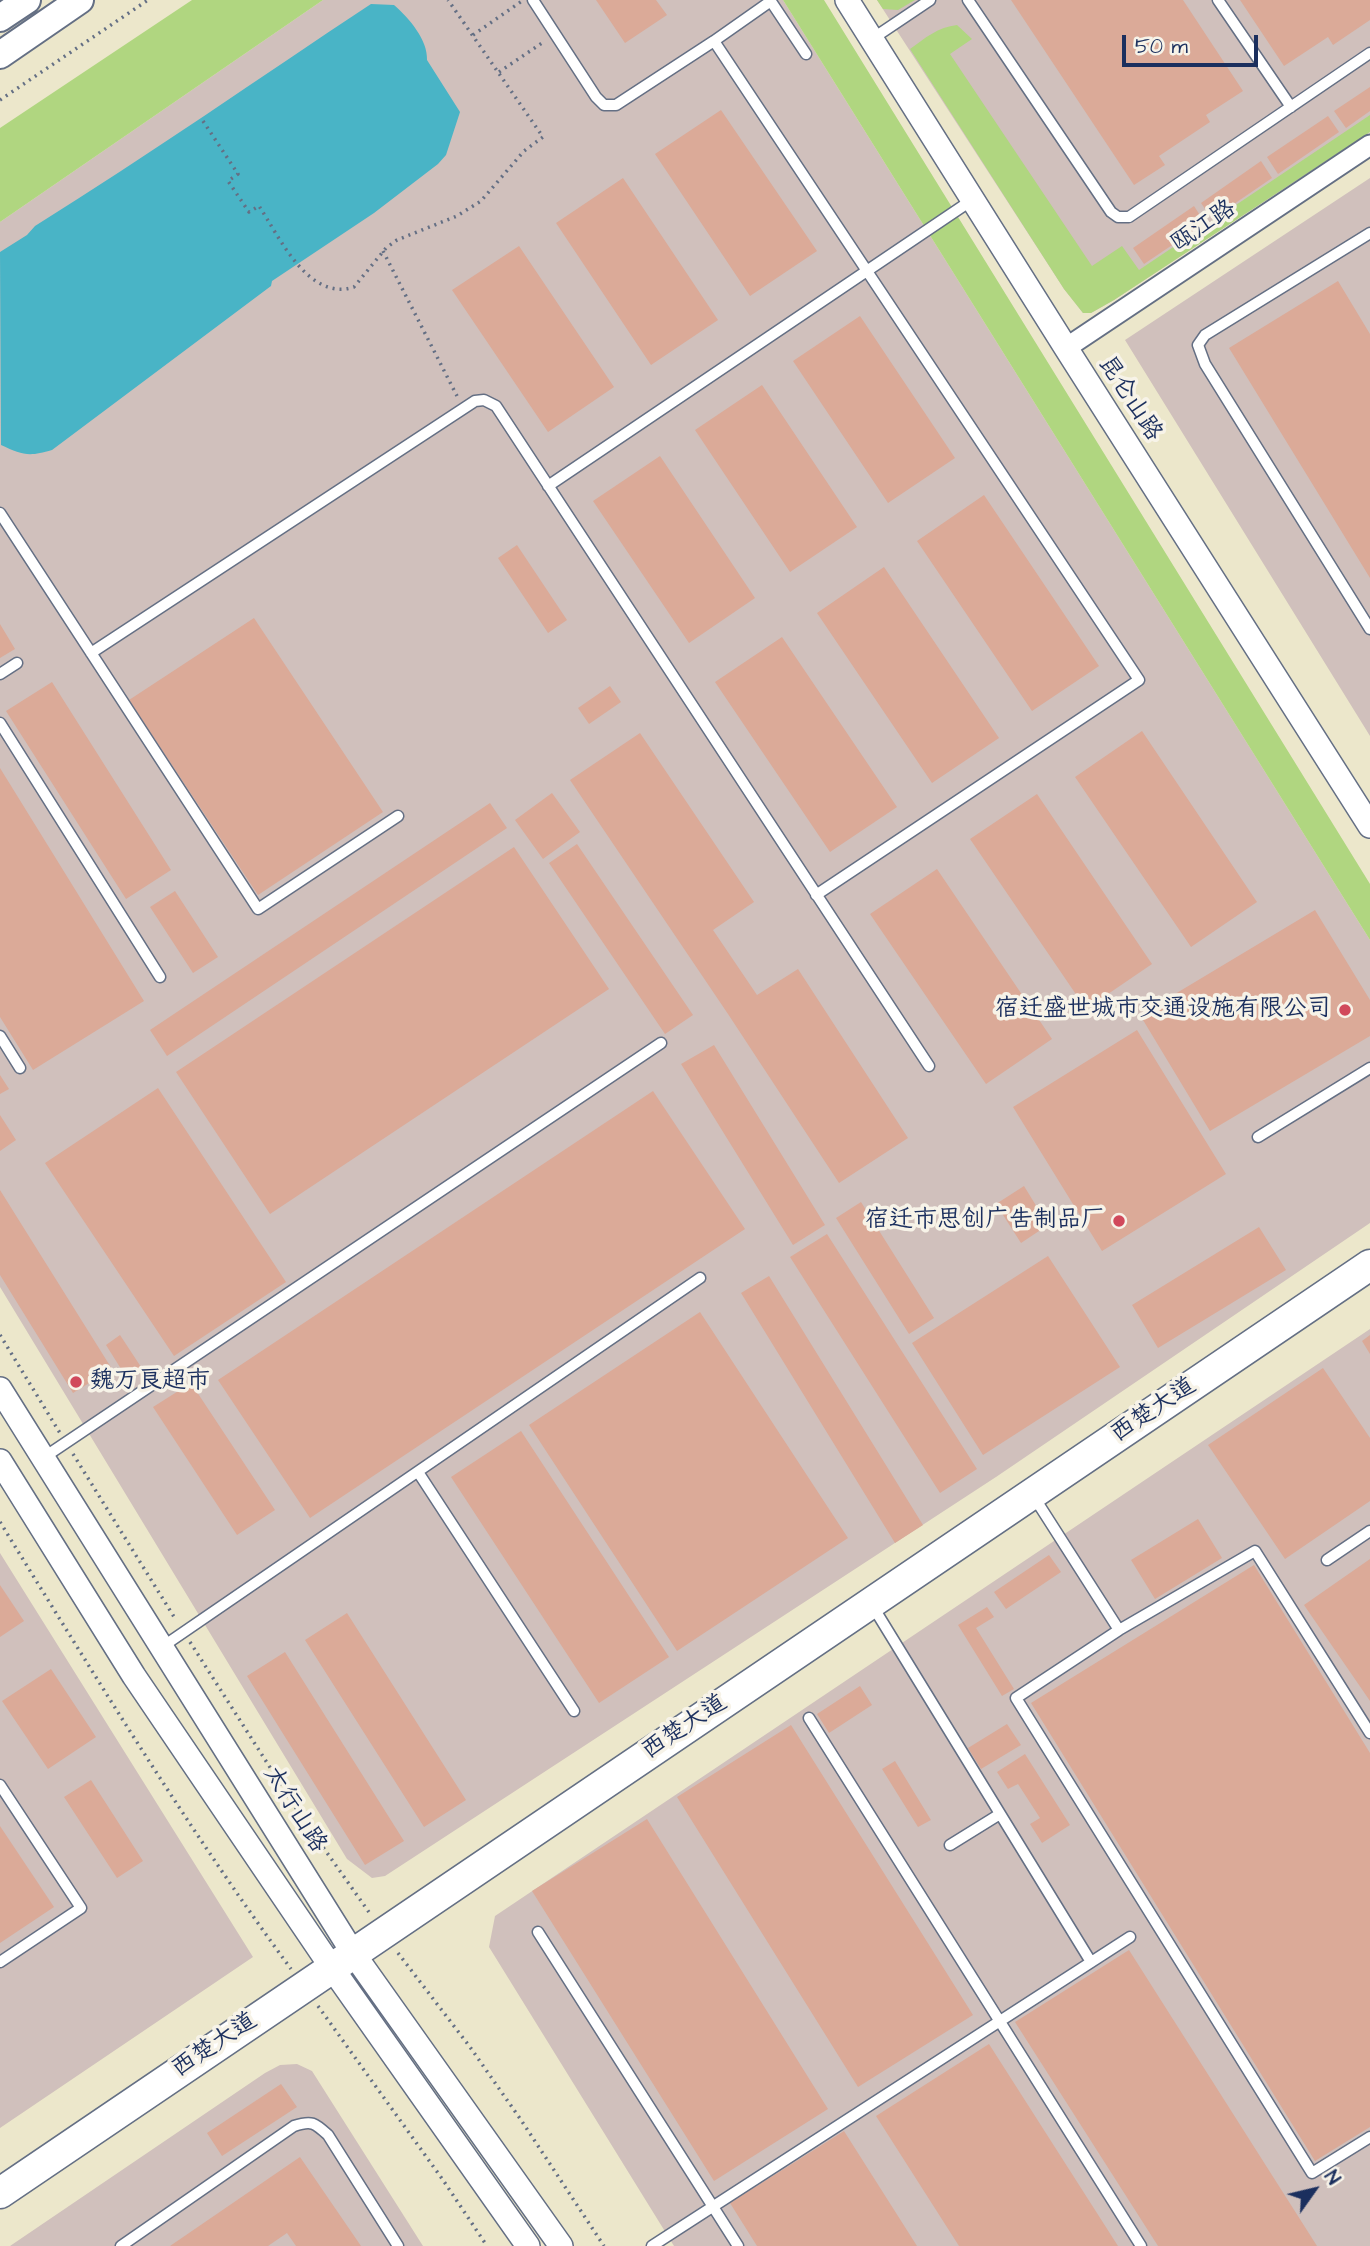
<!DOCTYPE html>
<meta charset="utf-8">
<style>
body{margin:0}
#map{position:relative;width:1370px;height:2246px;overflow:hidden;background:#ece7cb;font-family:"Architects Daughter",sans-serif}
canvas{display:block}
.north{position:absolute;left:1279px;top:2155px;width:70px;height:70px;-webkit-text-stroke:5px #f7f3e8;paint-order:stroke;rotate:56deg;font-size:19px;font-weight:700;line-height:28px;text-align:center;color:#1b2f5e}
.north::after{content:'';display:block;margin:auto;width:24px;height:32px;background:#1b2f5e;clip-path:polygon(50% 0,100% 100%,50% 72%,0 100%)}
.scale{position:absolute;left:1122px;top:35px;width:136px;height:32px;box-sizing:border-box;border:4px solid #1b2f5e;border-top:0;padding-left:9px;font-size:21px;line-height:24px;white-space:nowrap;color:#1b2f5e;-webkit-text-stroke:5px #f7f3e8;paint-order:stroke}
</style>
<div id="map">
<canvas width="1370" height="2246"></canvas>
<div class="north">N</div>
<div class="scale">50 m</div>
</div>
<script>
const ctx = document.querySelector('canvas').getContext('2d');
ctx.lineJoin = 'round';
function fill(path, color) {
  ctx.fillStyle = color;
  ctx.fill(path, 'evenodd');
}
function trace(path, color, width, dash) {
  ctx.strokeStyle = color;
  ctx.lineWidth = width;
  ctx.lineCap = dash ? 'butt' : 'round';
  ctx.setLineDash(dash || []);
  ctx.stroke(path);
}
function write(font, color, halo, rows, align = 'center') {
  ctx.font = font + ' "Architects Daughter","LXGW WenKai TC",sans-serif';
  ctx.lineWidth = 7;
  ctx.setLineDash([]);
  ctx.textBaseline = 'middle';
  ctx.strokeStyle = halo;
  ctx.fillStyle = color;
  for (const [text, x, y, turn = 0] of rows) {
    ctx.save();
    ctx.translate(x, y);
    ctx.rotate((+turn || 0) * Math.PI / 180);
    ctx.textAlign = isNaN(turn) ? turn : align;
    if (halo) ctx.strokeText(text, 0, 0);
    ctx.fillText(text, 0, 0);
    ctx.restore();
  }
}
const industrial = new Path2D(`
 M323,0H783L1370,940V1223L996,1477L385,1876L372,1878L347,1859L0,1287V222Z
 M877,0H1370V132L1114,300L1091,313H1083L1064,289Z
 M1370,178V736L1125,340Z
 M1370,1329V2246H674L489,1947L495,1916Z
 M0,1553L253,1957L0,2128Z
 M297,2064L312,2071L423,2246H10L265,2073L280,2065Z`);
const green = new Path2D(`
 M192,0H323L0,222V128Z
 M783,0H824L1370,884V940Z
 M877,0H915L898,10L883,9Z
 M957,25L972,39L950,54L1092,266L1122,246L1139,270L1370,115V132L1114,300L1091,313H1083L1064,289L910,49C925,38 938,27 957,25Z`);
const water = new Path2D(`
 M371,4L394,5C409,18 428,40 427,60L460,112L446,155L438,164L374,213L272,281L271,286L52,450C29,457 22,455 1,445L0,252L27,235L35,226C149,155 259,78 371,4Z`);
const building = new Path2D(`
 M596,0H656L667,15L625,43Z
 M1011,0H1183L1243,91L1206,115L1210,122L1159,156L1165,165L1134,185Z
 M1240,0H1370V20L1333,45L1328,37L1284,66Z
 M1370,87V111L1346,128L1334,111Z
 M721,110L817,251L750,296L655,154Z
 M1328,116L1339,132L1278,174L1267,157Z
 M1261,161L1272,178L1212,219L1201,203Z
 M623,178L718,320L651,365L556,223Z
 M1194,206L1205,223L1144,264L1133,248Z
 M519,246L614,387L548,432L452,290Z
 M1338,281L1370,334V578L1229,348Z
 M860,316L955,458L888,503L793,361Z
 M762,385L857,527L790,572L695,430Z
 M660,456L755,598L689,643L593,501Z
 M984,495L1099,666L1032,711L917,541Z
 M517,545L567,620L548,633L498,558Z
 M884,567L999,738L932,783L817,613Z
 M254,618L383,812L258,895L129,700Z
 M0,624L15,649L0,658Z
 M782,637L897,807L830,852L715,682Z
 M52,682L171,870L126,899L6,711Z
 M610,686L621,702L589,724L578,708Z
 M1142,731L1257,902L1191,947L1075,777Z
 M640,733L754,902L713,930L757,995L798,969L908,1138L839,1183L728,1014L570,780Z
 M0,768L144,1001L33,1070L0,1017Z
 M552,793L580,832L543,859L515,820Z
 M1037,794L1152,964L1086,1009L970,839Z
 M490,803L507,828L167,1056L150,1030Z
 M577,844L693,1015L665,1034L549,863Z
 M514,847L609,989L270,1214L176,1072Z
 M937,869L1052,1039L986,1084L870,914Z
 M175,891L218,957L193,973L150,907Z
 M1315,910L1370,1000V1036L1210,1131L1140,1015Z
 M1137,1030L1226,1174L1102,1251L1013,1107Z
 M714,1045L825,1225L793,1245L681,1064Z
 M0,1075L9,1089L0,1094Z
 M158,1088L286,1282L174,1356L45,1163Z
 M653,1091L745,1229L310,1518L218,1380Z
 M0,1115L16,1140L0,1151Z
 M1024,1186L1048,1225L1021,1243L996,1204Z
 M0,1190L112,1369L73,1393L0,1275Z
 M861,1202L934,1318L909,1334L836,1218Z
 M1259,1227L1286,1270L1158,1348L1132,1305Z
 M827,1234L977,1469L940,1493L790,1257Z
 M1048,1256L1120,1367L983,1455L912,1343Z
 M769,1276L923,1525L895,1543L741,1293Z
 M700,1312L848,1538L677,1651L529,1425Z
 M120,1335L143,1370L128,1380L106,1345Z
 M1370,1335V1354L1362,1341Z
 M1323,1368L1370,1438V1501L1285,1559L1208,1445Z
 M191,1383L275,1510L237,1535L153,1407Z
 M521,1431L669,1657L599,1703L451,1477Z
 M1198,1519L1222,1558L1155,1599L1131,1560Z
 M1049,1555L1061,1572L1006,1609L994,1592Z
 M1370,1559V1701L1304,1605Z
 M1254,1565L1370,1753V2127L1315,2161L1031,1703Z
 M0,1585L24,1621L0,1637Z
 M987,1607L994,1617L976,1628L1014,1689L1002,1696L958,1625Z
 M347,1613L466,1800L424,1827L305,1640Z
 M285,1652L404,1841L365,1865L247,1676Z
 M51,1669L96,1737L48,1769L2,1701Z
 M860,1686L872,1705L829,1733L817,1714Z
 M1007,1724L1021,1745L981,1769L968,1748Z
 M791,1725L973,2015L858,2087L677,1797Z
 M1025,1754L1070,1825L1042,1843L1030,1824L1040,1818L1018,1784L1008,1789L997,1772Z
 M895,1761L931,1820L918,1827L882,1769Z
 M91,1780L143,1861L117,1878L64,1797Z
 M647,1819L828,2109L714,2181L532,1891Z
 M0,1826L54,1907L0,1943Z
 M1129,1950L1317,2246H1158L1015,2022Z
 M989,2044L1118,2246H959L876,2116Z
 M281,2084L297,2107L222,2156L207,2133Z
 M844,2131L917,2246H757L730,2203Z
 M300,2157L361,2246H296L287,2233L268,2246H170Z`);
const path = new Path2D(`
 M473,35L522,1
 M499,72L545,41
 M0,100L148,0
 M203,121L238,174L228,181L249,212L259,206C279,236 308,302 354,287L386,248L397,240L457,216L481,201L524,151L543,137L448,0
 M383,251L457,396
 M0,1335L60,1433
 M73,1454L176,1620
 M0,1522C93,1673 186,1826 291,1969
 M190,1642L301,1816L371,1915
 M398,1953L470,2047L521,2120L604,2246
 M318,2006L443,2180L487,2246`);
const service = new Path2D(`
 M533,0L596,97L604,105H616L714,41L1139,680L816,895
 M770,0L806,54
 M968,0L1111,212L1118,217H1129L1370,53
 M1218,0L1291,107
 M872,39L930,0
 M714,41L771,1
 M1370,233L1205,335L1198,345L1205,364L1370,629
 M548,486L972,200
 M0,513L258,909L398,816
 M91,653L475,401L484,400L496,406L929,1066
 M0,674L17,663
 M0,723L160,977
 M0,1036L20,1068
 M1258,1137L1370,1068
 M43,1458L661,1043
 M418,1472L574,1711
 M1034,1497L1119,1630
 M1327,1560L1370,1531
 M872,1605L1091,1962
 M162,1647L700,1278
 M809,1718L1141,2246
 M1370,1733L1255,1551L1119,1630L1016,1698L1312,2173L1370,2137
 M0,1785L81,1908L0,1962
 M950,1845L1000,1814
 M538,1932L738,2246
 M121,2246L294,2126C312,2120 315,2123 328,2135L398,2246
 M652,2246L1130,1937`);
const minor = new Path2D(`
 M1066,348L1370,145`);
const tertiary = new Path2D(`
 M847,0L1066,348L1370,826
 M0,1389L353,1953L561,2246
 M0,1461L134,1676L332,1968L528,2246`);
const secondary = new Path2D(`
 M0,18L27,0
 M0,55L80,0`);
const primary = new Path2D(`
 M0,2193L1370,1265`);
const markers = [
 [1345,1010,7,"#d1495b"],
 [1119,1221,7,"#d1495b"],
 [76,1382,7,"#d1495b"]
];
const streetNames = [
 ["瓯江路",1204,227,-34],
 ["昆仑山路",1129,399,57],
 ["西楚大道",1154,1411,-34],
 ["西楚大道",685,1728,-34],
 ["太行山路",294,1810,58],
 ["西楚大道",215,2046,-34]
];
const poiNames = [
 ["宿迁盛世城市交通设施有限公司",1331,1010],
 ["宿迁市思创广告制品厂",1105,1221],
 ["魏万良超市",90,1382,"left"]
];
fill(industrial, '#d0c0bc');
fill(green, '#b0d680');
fill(water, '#49b4c6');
fill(building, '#dbaa98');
trace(service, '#646f84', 13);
trace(minor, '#646f84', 23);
trace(tertiary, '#646f84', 26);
trace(secondary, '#646f84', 30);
trace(primary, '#646f84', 33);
trace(path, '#646f84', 3.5, [2, 5]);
trace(service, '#fff', 10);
trace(minor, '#fff', 19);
trace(tertiary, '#fff', 23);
trace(secondary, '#fff', 26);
trace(primary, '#fff', 30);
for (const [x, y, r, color] of markers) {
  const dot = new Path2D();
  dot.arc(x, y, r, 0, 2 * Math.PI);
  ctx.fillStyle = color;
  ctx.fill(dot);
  trace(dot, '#f7f3e8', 2.5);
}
write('24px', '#1b2f5e', '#f7f3e8', streetNames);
write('24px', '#1b2f5e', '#f7f3e8', poiNames, 'right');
</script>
